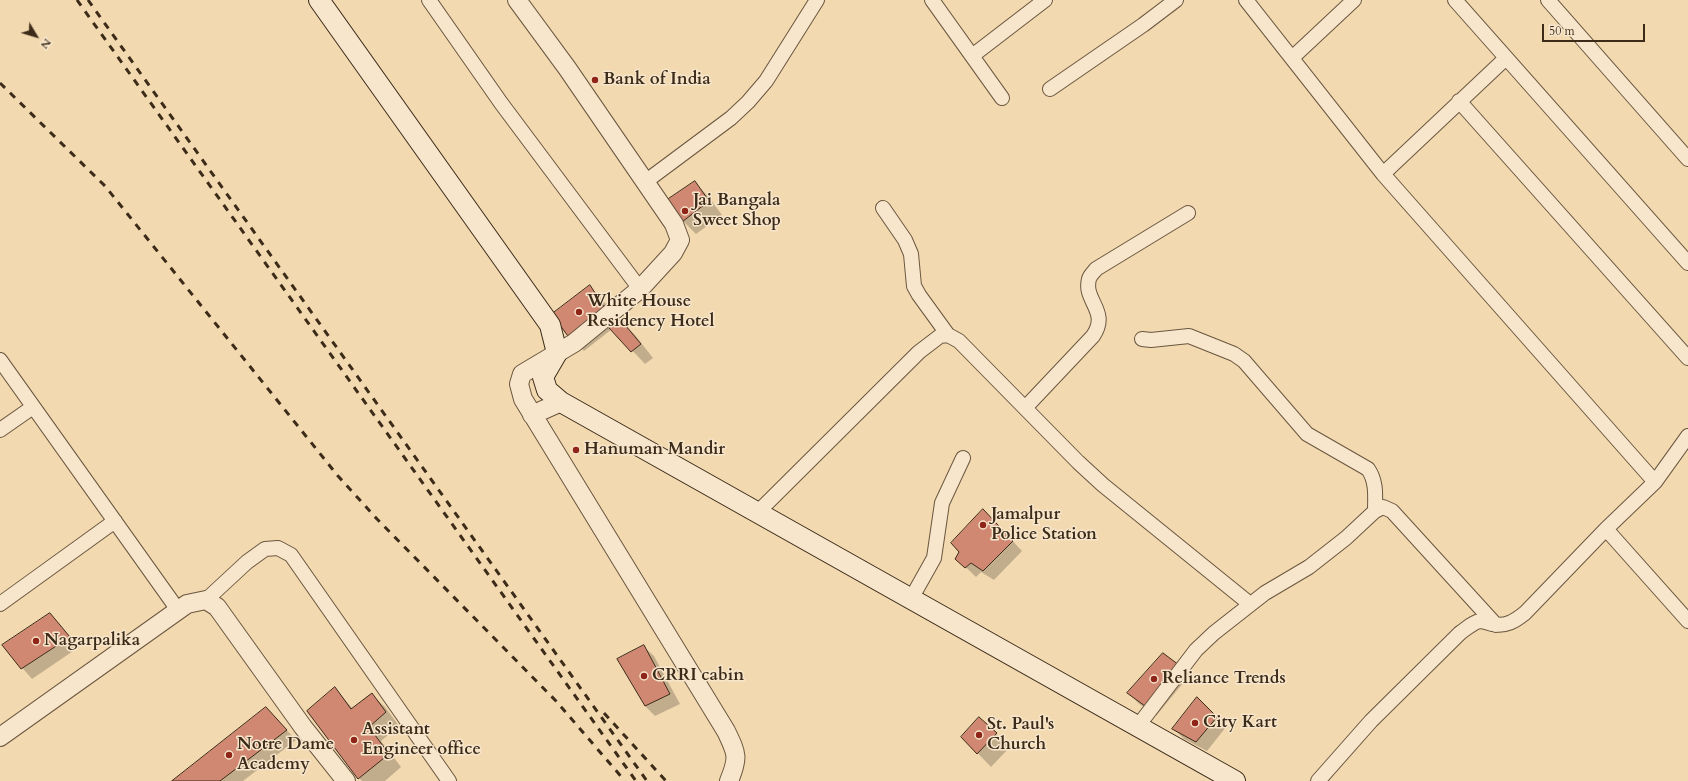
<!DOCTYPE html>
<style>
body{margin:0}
#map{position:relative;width:1688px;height:781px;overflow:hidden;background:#f2d9b0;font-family:Cardo,serif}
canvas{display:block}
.north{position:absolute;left:16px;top:16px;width:40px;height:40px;-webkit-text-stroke:3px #f7e6cc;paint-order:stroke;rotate:128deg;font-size:11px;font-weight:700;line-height:16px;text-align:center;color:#3c2b19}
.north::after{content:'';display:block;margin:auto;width:14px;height:18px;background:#3c2b19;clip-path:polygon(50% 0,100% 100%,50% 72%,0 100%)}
.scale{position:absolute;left:1542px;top:24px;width:103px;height:18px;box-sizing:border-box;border:2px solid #3c2b19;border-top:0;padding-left:5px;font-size:12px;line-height:14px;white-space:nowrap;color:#3c2b19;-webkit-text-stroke:3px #f7e6cc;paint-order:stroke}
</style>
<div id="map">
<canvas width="1688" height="781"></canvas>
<div class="north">N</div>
<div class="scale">50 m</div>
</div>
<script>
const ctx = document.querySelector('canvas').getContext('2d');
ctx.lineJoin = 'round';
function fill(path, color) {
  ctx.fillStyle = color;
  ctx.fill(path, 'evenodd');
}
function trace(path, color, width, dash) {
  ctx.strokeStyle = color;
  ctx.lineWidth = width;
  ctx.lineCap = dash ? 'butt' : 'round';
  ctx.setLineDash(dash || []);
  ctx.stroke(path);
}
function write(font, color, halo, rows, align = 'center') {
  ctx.font = font + ' Cardo,serif';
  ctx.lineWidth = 3;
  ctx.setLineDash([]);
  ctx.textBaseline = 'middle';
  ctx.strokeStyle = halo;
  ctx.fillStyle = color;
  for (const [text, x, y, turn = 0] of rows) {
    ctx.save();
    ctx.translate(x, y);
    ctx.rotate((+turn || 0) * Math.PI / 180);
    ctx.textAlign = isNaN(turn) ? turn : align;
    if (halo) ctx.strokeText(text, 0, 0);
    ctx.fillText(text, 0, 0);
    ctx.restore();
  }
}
const shadow = new Path2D(`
 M695,183L708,196L722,215L696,234L683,221Z
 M590,287L603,300L619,323L621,321L635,335L653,358L645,364L612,329L584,351L571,338Z
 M993,520L1022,551L994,580L981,572L976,577L956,558Z
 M49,614L79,647L32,679L3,646Z
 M644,647L654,656L680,704L655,716L645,706Z
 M1179,666L1189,676L1156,716L1138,703L1129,693Z
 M335,688L353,709L371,694L385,707L399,726L381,741L401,767L385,781H362L359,778Z
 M1197,699L1226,727L1207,751L1184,739L1174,729Z
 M266,708L296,740L243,781H174Z
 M979,718L1010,747L991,767L962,737Z`);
const building = new Path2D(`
 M695,181L709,201L682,222L667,200Z
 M590,285L606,310L570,339L552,314Z
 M621,320L641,344L631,352L609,328Z
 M983,509L1013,541L983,571L971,563L965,568L955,559L959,552L951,543Z
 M50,613L70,637L21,669L2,645Z
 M644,645L670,694L645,706L617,659Z
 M1163,653L1179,665L1145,706L1127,693Z
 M335,687L351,709L372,693L386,712L369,727L389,754L358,779L307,711Z
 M1197,697L1217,717L1196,742L1172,729Z
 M266,707L287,730L220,781H172Z
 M979,717L997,733L977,754L961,737Z`);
const minor = new Path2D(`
 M429,0L501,103L640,289
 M932,0L1002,98
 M1246,0L1383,174L1655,482
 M1455,0L1688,263
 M1548,0L1688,159
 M972,56L1045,0
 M1292,58L1354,0
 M1050,89L1143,25L1176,0
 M1459,101L1688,358
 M1383,174L1506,58
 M645,182L731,118L748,102L766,81L817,0
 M883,208L905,240L911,254L914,286L919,295L948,335
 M1142,339L1151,340L1189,336L1234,354L1244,361L1307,434L1368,469C1377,482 1375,496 1375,511
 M0,360L178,610
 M1025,408L1093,336C1110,311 1083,301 1089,279C1090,275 1094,272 1096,269L1188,213
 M0,430L33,407
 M757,513L919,352L940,336L948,335L959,341L1078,462L1103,485L1250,604
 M1606,529L1688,621
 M911,599L934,558L942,503L963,458
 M206,600L247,562L265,549L278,548L291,555L449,781
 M0,604L115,521
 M1138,726L1196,650L1214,633L1265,593L1309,567L1346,538L1375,511L1383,507L1392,511L1496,625
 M1318,781L1371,721L1460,633C1466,629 1473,622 1480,621C1483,621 1489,623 1492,624C1506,627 1515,621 1525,613L1606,529L1655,482L1688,436`);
const tertiary = new Path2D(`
 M517,0L567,68L674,224L680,240L673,253L640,289L574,343L522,374L519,384L523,399L726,731C737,754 739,757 729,781
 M532,415L561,402
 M0,737L187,604L206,600L217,607L303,727L346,781`);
const secondary = new Path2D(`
 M319,0L550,325L557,353L543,377L547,390L561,402L1235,781`);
const rail = new Path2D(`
 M77,0L636,781
 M88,0L647,781
 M0,83L105,186L338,476L377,519L556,701L625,781
 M604,713L666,781`);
const markers = [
 [595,80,4,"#8f2418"],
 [685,211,4,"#8f2418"],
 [579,312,4,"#8f2418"],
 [576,450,4,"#8f2418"],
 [983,525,4,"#8f2418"],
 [36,641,4,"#8f2418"],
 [644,676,4,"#8f2418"],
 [1154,679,4,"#8f2418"],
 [1195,723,4,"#8f2418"],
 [979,735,4,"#8f2418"],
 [354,740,4,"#8f2418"],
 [229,755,4,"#8f2418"]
];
const poiNames = [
 ["Bank of India",603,80],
 ["Jai Bangala",693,201],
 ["Sweet Shop",693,221],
 ["White House",587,302],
 ["Residency Hotel",587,322],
 ["Hanuman Mandir",584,450],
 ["Jamalpur",991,515],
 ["Police Station",991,535],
 ["Nagarpalika",44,641],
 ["CRRI cabin",652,676],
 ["Reliance Trends",1162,679],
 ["City Kart",1203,723],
 ["St. Paul's",987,725],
 ["Church",987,745],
 ["Assistant",362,730],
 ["Engineer office",362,750],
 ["Notre Dame",237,745],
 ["Academy",237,765]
];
fill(shadow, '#0003');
fill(building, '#d08872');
trace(building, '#3c2b19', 1);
trace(minor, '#6a563f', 16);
trace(tertiary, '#6a563f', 20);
trace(secondary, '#3c2b19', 22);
trace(minor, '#f7e6cc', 14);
trace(tertiary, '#f7e6cc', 18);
trace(secondary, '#f7e6cc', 20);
trace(rail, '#3c2b19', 3, [7, 7]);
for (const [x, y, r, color] of markers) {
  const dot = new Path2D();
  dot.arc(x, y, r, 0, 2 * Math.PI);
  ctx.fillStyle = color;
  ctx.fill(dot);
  trace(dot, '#f7e6cc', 1.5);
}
write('bold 17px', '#3c2b19', '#f7e6cc', poiNames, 'left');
</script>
